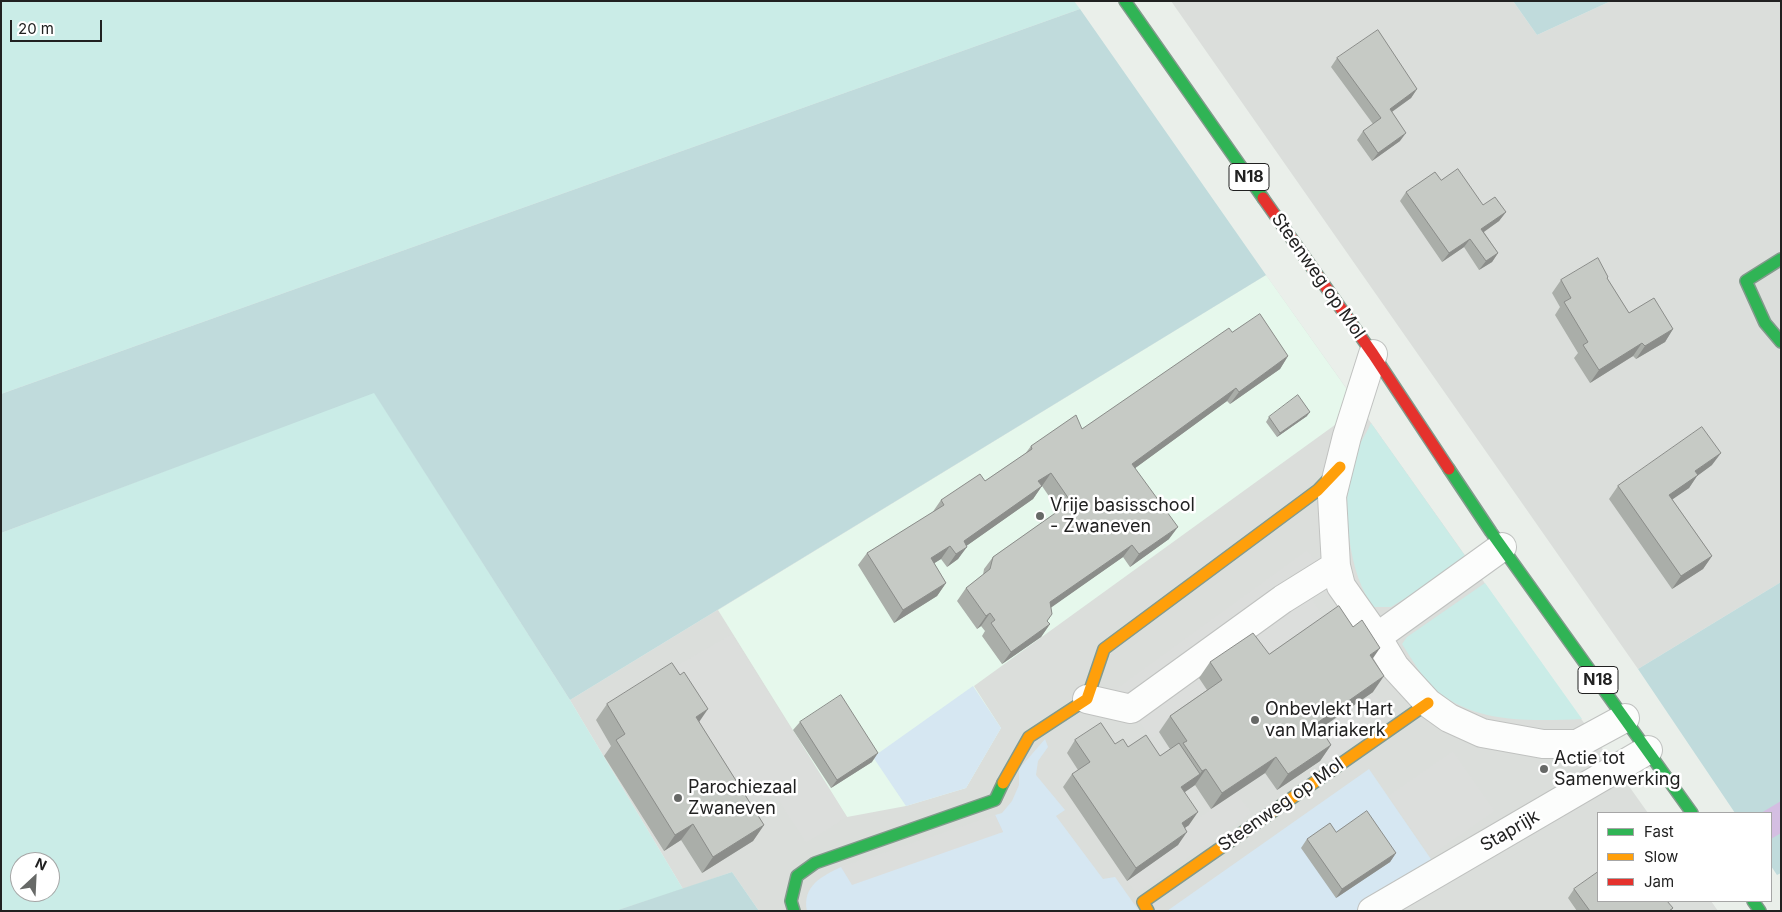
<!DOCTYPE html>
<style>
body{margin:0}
#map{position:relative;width:1782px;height:912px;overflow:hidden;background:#eaefea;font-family:Inter,sans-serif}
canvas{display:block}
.frame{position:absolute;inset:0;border:2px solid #212121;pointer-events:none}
.legend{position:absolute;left:1597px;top:812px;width:175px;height:90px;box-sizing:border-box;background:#fff;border:1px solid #a6a6a6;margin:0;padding:6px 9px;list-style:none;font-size:15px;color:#212121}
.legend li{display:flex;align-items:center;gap:10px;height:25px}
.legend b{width:25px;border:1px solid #a6a6a6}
.north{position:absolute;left:10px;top:852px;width:50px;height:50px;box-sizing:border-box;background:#fff;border:1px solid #a6a6a6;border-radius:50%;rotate:25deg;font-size:14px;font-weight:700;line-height:20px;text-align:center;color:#212121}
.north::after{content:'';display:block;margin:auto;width:18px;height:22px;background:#676967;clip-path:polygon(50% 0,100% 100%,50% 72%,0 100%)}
.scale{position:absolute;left:10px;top:20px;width:92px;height:22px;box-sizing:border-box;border:2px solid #212121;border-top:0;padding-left:6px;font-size:15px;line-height:18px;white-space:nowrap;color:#212121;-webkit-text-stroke:4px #fff;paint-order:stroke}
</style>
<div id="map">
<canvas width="1782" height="912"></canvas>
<div class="frame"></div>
<ul class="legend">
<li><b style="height:6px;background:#30b455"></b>Fast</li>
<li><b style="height:6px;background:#ff9f0a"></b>Slow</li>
<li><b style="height:6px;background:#e5322d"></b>Jam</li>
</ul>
<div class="north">N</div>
<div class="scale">20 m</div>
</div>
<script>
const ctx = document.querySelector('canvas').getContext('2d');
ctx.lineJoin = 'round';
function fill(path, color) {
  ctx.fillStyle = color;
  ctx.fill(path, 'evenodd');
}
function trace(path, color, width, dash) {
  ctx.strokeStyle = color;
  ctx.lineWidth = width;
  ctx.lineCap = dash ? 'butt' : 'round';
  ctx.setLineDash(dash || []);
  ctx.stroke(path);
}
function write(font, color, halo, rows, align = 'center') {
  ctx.font = font + ' Inter,sans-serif';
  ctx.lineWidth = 5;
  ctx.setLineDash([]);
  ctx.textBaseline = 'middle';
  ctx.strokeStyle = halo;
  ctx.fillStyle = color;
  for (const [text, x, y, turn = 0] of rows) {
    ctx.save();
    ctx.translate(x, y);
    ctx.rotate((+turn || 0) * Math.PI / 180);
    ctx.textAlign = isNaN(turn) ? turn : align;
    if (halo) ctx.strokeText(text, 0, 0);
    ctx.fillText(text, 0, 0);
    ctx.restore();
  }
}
const residential = new Path2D(`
 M1171,1H1513L1537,35L1611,1H1781V582L1638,669Z
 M1266,275L1648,813H1598V901H1711L1718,911H759L732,872L683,889L570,700Z`);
const education = new Path2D(`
 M1266,275L1351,395L1339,422L974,686L1001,728L966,788L906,806L847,817L718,610Z`);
const grass = new Path2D(`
 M1,1H1074L1080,9L1,394Z
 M374,392L570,700L683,889L615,911H1V533ZM20,862H50V892H20Z
 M1371,423L1468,560L1391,607H1374C1348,576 1342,504 1351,465C1354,451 1365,437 1371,423Z
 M1485,583L1582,719C1532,721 1477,724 1437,691C1423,680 1412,659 1402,644L1407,637Z`);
const forest = new Path2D(`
 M1513,1H1611L1537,35Z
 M1080,9L1266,275L570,700L374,393L1,533V394Z
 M1781,582V873L1777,875L1771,866V813H1735L1638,669Z
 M732,872L759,911H615Z`);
const park = new Path2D(`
 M973,686L1001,728L966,788L906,806L873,757Z
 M1045,739L1048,747L1038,761L1036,775L1065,810L1056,816L1103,879L1115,877L1139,911H807C802,886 822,876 841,867L1003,832L995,815L1002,813L1012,801L1019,785V769Z
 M1369,769L1435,865L1355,911H1167Z`);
const parking = new Path2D(`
 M1307,550L1319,565L1313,601L1328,622L1211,696L1151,739L1116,689Z
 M732,634L847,817L806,843L774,794L749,809L666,672Z
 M1374,693L1392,718L1327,763L1310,737Z
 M1453,751L1495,811L1430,856L1388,796Z
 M1236,792L1252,813L1136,894L1127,881L1178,845L1173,836Z
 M995,815L1003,832L852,885L841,867Z`);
const water = new Path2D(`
 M1781,801V833L1771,839V813H1761Z`);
const street = new Path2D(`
 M1373,354L1347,436L1332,496L1336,566L1341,586L1377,637L1395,667L1428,703L1449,718L1482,733L1543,744H1577L1625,718
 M1377,637L1502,547
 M1087,699L1131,709L1283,599L1336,566
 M1372,911L1648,750`);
const fast = new Path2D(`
 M1125,1L1263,198
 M1781,259L1746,281L1765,323L1781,342
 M1449,469L1491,532L1692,813
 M1753,901L1760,911
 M794,911L791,901L797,876L815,863L995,800L1003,783`);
const slow = new Path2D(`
 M1003,783L1029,737L1087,699L1104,649L1318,490L1340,467
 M1148,911L1143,902L1428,703`);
const jam = new Path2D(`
 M1263,198L1373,354L1449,469`);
const wall = new Path2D(`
 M1337,58L1417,89L1411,98L1392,112L1400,141L1372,161L1357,140L1363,131L1373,124L1331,67Z
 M1441,180L1483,205L1506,212L1499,221L1484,232L1498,253L1492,262L1479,270L1464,247L1442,262L1400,201L1406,192Z
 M1607,278L1629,313L1673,329L1665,342L1636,359L1633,356L1590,383L1574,358L1578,353L1555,315L1560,307L1552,293L1561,280Z
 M1232,332L1288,356L1280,369L1230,404L1227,401L1135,468L1169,539L1130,567L1123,557L1051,607L1047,621L1050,624L1041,637L1002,664L982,636L985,631L981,626L977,629L957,601L966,588L983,575L984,569L993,557L1059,511L1042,486L1041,487L1033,499L966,546L958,559L947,567L941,559L934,563L946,583L937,596L894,623L858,565L867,553L932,513L941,500L985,481L1025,454L1031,446L1082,429Z
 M1307,416L1277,437L1266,422L1269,417Z
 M1712,465L1697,476L1689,488L1672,499L1712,556L1703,569L1672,589L1609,499L1618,486Z
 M1269,654L1373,659V692L1320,729L1331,745L1320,761L1277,790L1265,773L1211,809L1195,785L1185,792L1189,825L1185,828L1178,845L1127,881L1063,787L1072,774L1078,770L1067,753L1075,740L1115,744L1128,747L1160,756L1170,749L1159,732L1170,716L1207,690L1199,678L1210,662Z
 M607,704L699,722L764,825L753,841L702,873L681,840L664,851L604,756L611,746L596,720Z
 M800,722L872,762L831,788L793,730Z
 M1336,832L1396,853L1390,862L1336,898L1301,848L1307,839Z
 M1574,889L1598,901L1673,908L1671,911H1577L1568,898Z`);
const shadedWall = new Path2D(`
 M1417,89L1411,98L1383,118L1390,109Z
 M1406,133L1400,141L1372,161L1378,153Z
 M1506,212L1499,221L1475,238L1481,229Z
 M1470,239L1464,247L1442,262L1449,253Z
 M1498,253L1492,262L1479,270L1486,261Z
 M1673,329L1665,342L1636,359L1645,346Z
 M1642,343L1633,356L1590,383L1599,370Z
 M1288,356L1280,369L1230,404L1239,392Z
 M1236,388L1227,401L1123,477L1132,464Z
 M1310,412L1307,416L1277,437L1280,433Z
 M1721,453L1712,465L1697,476L1689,488L1660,508L1669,495L1695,471Z
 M1051,473L1033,499L955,554L964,541L1038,481Z
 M1178,527L1169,539L1130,567L1139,554Z
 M1132,545L1123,557L1042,614L1050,602Z
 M950,546L941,559L922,571L931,558Z
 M967,547L958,559L947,567L956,554Z
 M1712,556L1703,569L1672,589L1681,576Z
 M946,583L937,596L894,623L903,610Z
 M990,613L981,626L977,629L986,616Z
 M1050,624L1041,637L1002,664L1011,652Z
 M1380,648L1369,664L1370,655Z
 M1384,676L1373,692L1305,739L1317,723Z
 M708,709L697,725L696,717Z
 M1331,745L1320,761L1277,790L1288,774Z
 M878,753L872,762L831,788L837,780Z
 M1276,757L1265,773L1211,809L1222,793Z
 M1206,769L1195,785L1173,800L1181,787L1200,774L1202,771Z
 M1198,812L1189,825L1173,836L1182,823Z
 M693,824L681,840L664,851L675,835Z
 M764,825L753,841L702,873L713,857Z
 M1187,832L1178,845L1127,881L1136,868Z
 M1396,853L1390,862L1336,898L1342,889Z`);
const building = new Path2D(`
 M1378,30L1417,89L1390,109L1406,133L1378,153L1363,131L1381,118L1337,58Z
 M1458,169L1483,205L1495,197L1506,212L1481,229L1498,253L1486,261L1470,239L1449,253L1406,192L1435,172L1441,180Z
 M1598,258L1608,277L1607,278L1629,313L1654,298L1673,329L1645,346L1642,343L1599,370L1583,345L1588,342L1564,302L1571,298L1561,280Z
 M1260,314L1288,356L1239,392L1236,388L1132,464L1178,527L1139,554L1132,545L1050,602L1052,614L1047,621L1050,624L1011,652L991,623L995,620L990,613L986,616L966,588L990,569L993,557L1071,502L1051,473L1038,481L1042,486L964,541L967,547L956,554L950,546L931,558L946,583L903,610L867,553L944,505L941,500L980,474L985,481L1032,449L1031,446L1076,415L1082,429L1229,328L1232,332Z
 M1298,395L1310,412L1280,433L1269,417Z
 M1702,427L1721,453L1695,471L1698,475L1669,495L1712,556L1681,576L1618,486Z
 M1339,606L1353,627L1362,620L1380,648L1370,655L1384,676L1317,723L1331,745L1288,774L1276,757L1222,793L1206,769L1202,771L1183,743L1187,741L1170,716L1222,680L1210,662L1253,633L1269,654Z
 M672,663L680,675L684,672L708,709L696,717L764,825L713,857L693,824L675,835L616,740L625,734L607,704Z
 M841,695L878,753L837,780L800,722Z
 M1101,723L1115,744L1123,739L1128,747L1146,735L1160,756L1179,743L1200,774L1181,787L1198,812L1182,823L1187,832L1136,868L1072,774L1090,762L1075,740Z
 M1367,811L1396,853L1342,889L1307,839L1330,823L1336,832Z
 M1598,872V901H1667L1673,908L1669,911H1590L1574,889Z`);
const markers = [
 [1040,516,5,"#676967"],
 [1255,720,5,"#676967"],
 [1544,769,5,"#676967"],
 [678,798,5,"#676967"]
];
const shields = [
 [1249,177,40],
 [1598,680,40]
];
const shieldNames = [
 ["N18",1249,177],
 ["N18",1598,680]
];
const streetNames = [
 ["Steenweg op Mol",1318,276,55],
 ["Steenweg op Mol",1281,805,-35],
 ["Staprijk",1510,831,-30]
];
const poiNames = [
 ["Vrije basisschool",1050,506],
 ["- Zwaneven",1050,527],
 ["Onbevlekt Hart",1265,710],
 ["van Mariakerk",1265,731],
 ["Actie tot",1554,759],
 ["Samenwerking",1554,780],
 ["Parochiezaal",688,788],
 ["Zwaneven",688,809]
];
fill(residential, '#dbdedb');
fill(education, '#e6f8ec');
fill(grass, '#caece7');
fill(forest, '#c0dbdc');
fill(park, '#d6e7f2');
fill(parking, '#dcdedc');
fill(water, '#d4bee2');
trace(street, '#c0c2c0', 30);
trace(fast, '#829a8c', 14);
trace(slow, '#829a8c', 14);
trace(jam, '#829a8c', 14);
trace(street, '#fcfdfc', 28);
trace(fast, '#30b455', 11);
trace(slow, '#ff9f0a', 11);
trace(jam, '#e5322d', 11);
fill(wall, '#aaaea9');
fill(shadedWall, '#8b8d8a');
fill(building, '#c6cac5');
trace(building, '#8b8d8a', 1);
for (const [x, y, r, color] of markers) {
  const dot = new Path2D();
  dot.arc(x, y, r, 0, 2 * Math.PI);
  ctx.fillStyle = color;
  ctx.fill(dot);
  trace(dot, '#fff', 2);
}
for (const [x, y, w] of shields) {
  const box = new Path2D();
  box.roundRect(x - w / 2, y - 13.5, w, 27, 4);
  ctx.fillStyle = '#fff';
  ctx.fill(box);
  trace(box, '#212121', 1);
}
write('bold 16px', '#212121', null, shieldNames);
write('18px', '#212121', '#fff', streetNames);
write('18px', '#212121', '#fff', poiNames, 'left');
</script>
